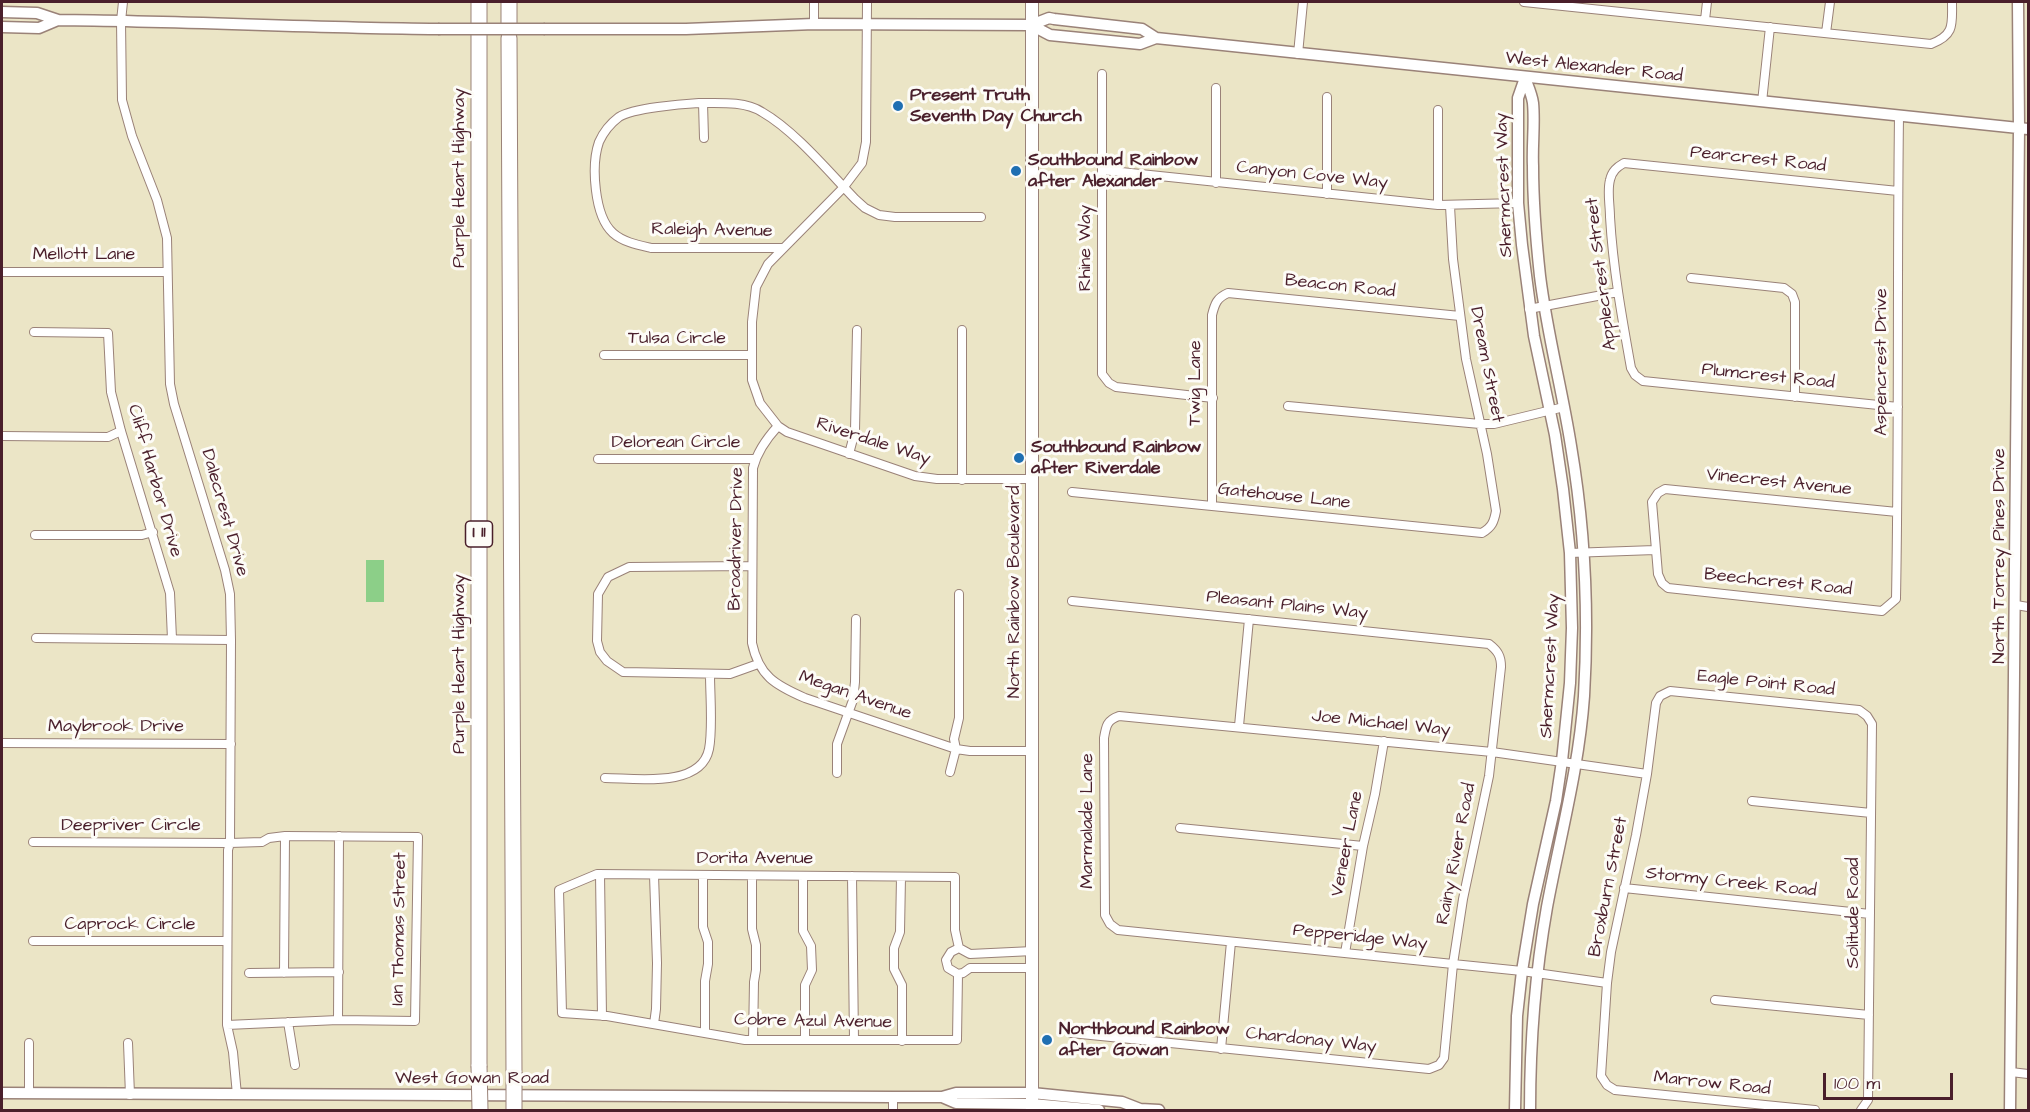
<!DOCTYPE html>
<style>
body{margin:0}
#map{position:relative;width:2030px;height:1112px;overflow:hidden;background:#ebe5c6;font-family:"Architects Daughter",sans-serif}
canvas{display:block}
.frame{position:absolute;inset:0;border:3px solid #4a1f2b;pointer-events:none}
.scale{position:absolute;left:1823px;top:1073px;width:130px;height:27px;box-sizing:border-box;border:3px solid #4a1f2b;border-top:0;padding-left:8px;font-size:18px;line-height:21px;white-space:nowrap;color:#4a1f2b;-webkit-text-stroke:4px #fdfcf7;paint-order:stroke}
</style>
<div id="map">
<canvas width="2030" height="1112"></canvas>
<div class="frame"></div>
<div class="scale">100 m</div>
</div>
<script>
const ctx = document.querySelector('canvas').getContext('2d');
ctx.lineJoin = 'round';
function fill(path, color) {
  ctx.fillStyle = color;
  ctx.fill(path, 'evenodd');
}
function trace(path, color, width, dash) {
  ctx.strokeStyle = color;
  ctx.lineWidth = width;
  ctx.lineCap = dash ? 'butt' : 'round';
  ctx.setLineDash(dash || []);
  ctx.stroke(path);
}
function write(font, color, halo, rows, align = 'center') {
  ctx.font = font + ' "Architects Daughter",sans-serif';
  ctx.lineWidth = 6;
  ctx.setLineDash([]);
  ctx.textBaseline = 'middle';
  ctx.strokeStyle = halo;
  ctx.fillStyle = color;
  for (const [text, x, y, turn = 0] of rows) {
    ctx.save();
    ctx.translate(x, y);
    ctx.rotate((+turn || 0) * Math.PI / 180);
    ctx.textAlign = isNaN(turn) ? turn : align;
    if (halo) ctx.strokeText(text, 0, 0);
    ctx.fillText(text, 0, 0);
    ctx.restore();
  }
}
const green = new Path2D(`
 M366,560H384V602H366Z`);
const minor = new Path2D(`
 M123,2L121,21L122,100L132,136L157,200L167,238L170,384L174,404L225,570L230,594L231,640L230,843L228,850L227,1025L233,1052L237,1095
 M814,2V24
 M867,2L866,142L862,163L843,188L768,264L756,287L752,322V380L760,403L778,426L787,432L915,476L937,479H1032
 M1524,2L1931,44C1955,35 1952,24 1952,2
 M1705,20L1707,2
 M1826,33L1830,2
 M1298,54L1303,2
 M1102,74V374L1109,383L1116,387L1213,398
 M1216,88V183
 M1762,102L1770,27
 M703,103L704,138
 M1102,170L1438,205L1518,203
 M1898,191L1624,163C1617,167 1612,171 1610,180C1607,191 1610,205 1610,217C1613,268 1622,318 1631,368L1635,375L1643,381L1898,407
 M1327,194V97
 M1438,205V110
 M782,248H651C638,245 623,242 613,233C594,216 591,165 599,142C603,133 611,123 619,117C633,108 682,104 699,103C719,103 745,101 762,112C795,131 828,171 855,199L865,208L879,215L895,217H981
 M2,272H167
 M1691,278L1784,288L1792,294L1795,302V397
 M1529,309L1618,292
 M34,332L108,333L111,392L121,431L170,593L172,639
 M604,355H751
 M1288,406L1480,424H1494L1564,407
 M778,426C767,438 757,452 753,468L752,643C759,676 775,685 805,698L956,749L970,751H1033
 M2,436L108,437L121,431
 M849,454L855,431L857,330
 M598,459H755
 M962,480V330
 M1072,492L1482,533C1492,527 1494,522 1496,511L1487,454L1466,359L1453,259L1450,206
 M1212,506V315C1215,303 1217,298 1228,293L1460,316
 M1897,512L1665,489L1658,493L1652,502L1658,574L1662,583L1668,588L1882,611L1896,599C1899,438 1897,277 1899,116
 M35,535H142L153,532
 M1570,553L1655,550
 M752,566L629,567L608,577L598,594L597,641L600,652L607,661L623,672L730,674L758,664
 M2016,605L2028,607
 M36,638L231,640
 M1239,726L1249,619
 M2,743L231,744
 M950,772L956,749L954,739L959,718V594
 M837,773V744L853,700L855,682L856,619
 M605,778C634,778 701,789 709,749C713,728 710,696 710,674
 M1752,801L1871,813
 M1180,828L1363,846
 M33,842L230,843L262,842L269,838L285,836L418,837L415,1021L338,1020L227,1025
 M600,874L602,1016
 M703,875V927L708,942V964L705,981V1033
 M752,876V929L756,945V970L754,982L753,1040
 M803,876V931L811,946L812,970L805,985V1040
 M852,876L854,1040
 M901,877L900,932L894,948V969L902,985V1041
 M1624,888L1870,914
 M33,941H227
 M959,948L970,954L1033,951
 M1345,953L1363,846L1375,794L1384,741
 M249,973L339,972
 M284,973L285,836
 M958,974L957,1040H745L607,1016L562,1013L559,890L597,874L955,877V930L959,948
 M958,974L963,973L970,968H1033
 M958,974L948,968L946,960L951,952L959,948
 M1607,983L1522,971L1118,930L1110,924L1105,915L1104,738C1106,726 1107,720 1119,716L1492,752L1647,774
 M1715,1000L1869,1015
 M338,1020L339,836
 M288,1022L295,1065
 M654,1024L656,1009L657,963L654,875
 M1071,1033L1429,1069L1439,1065L1444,1058L1453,964L1463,899L1489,776L1501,667C1501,656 1498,651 1489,644L1072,601
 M29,1043V1094
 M128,1043L130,1095
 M1221,1049L1231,942
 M2011,1072L2028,1074
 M893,1097V1110
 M1815,1110L1615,1090L1607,1085L1601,1076L1607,983L1611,952L1636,835L1647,774L1656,703L1660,696L1670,691L1859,710L1867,716L1872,724L1868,1100L1861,1110`);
const tertiary = new Path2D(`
 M2018,2L2019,128
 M1525,78C1528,86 1532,95 1533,103C1535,124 1532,145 1533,166C1533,203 1536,239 1540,276C1547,333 1562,389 1571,446C1585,529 1589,612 1584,696C1579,768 1560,837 1547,907C1535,975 1530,1042 1530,1110
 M2,1093L893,1097H942L956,1093H1032L1122,1102L1140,1109L1159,1110
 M942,1097L956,1103L1032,1104L1099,1110
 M1515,1110L1517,1016L1522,971L1533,904L1556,801L1562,761L1570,683L1572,628L1570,553L1563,489L1555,435L1534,336L1522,245L1518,203V98L1525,78`);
const secondary = new Path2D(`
 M2,12L37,13L58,20C185,21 311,28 438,29
 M1031,25L1050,35L1140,44L1156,38L2028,129
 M2,27L39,28L58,20
 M545,29H686L814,24L1031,25L1049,18L1054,19L1142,29L1156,38
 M2010,1110L2019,128`);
const primary = new Path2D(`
 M1032,2V1110`);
const motorway = new Path2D(`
 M479,2V1066
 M509,23V2
 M509,38L514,1072`);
const secondaryBridge = new Path2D(`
 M438,29H545`);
const motorwayBridge = new Path2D(`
 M479,1066L480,1110
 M514,1072V1110`);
const markers = [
 [898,106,6,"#1f6fb2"],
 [1016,171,6,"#1f6fb2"],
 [1019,458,6,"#1f6fb2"],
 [1047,1040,6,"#1f6fb2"]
];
const shields = [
 [479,534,27]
];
const shieldNames = [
 ["I 11",479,534]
];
const streetNames = [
 ["West Alexander Road",1594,68,6],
 ["Pearcrest Road",1758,160,6],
 ["Canyon Cove Way",1312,176,6],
 ["Purple Heart Highway",460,178,-90],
 ["Shermcrest Way",1505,185,-92],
 ["Raleigh Avenue",712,231,1],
 ["Rhine Way",1086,248,-90],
 ["Mellott Lane",84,255],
 ["Applecrest Street",1602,274,-97],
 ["Beacon Road",1340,287,6],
 ["Tulsa Circle",677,339],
 ["Aspencrest Drive",1882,362,-90],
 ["Dream Street",1486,365,79],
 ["Plumcrest Road",1768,377,6],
 ["Twig Lane",1196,383,-90],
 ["Riverdale Way",873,442,18],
 ["Delorean Circle",676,443],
 ["Cliff Harbor Drive",154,481,74],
 ["Vinecrest Avenue",1779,483,6],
 ["Gatehouse Lane",1284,497,6],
 ["Dalecrest Drive",224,513,74],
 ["Broadriver Drive",737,539,-89],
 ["North Torrey Pines Drive",2000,556,-90],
 ["Beechcrest Road",1778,583,6],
 ["North Rainbow Boulevard",1015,592,-90],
 ["Pleasant Plains Way",1287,606,6],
 ["Purple Heart Highway",460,664,-90],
 ["Shermcrest Way",1551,666,-87],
 ["Eagle Point Road",1766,684,6],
 ["Megan Avenue",855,696,19],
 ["Joe Michael Way",1381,724,6],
 ["Maybrook Drive",116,727],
 ["Marmalade Lane",1088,821,-90],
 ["Deepriver Circle",131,826],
 ["Veneer Lane",1348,844,-79],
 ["Rainy River Road",1457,854,-79],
 ["Dorita Avenue",755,859],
 ["Stormy Creek Road",1731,883,6],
 ["Broxburn Street",1609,887,-79],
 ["Solitude Road",1854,913,-90],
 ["Caprock Circle",130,925],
 ["Ian Thomas Street",400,929,-89],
 ["Pepperidge Way",1360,938,6],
 ["Cobre Azul Avenue",813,1022,1],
 ["Chardonay Way",1311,1041,6],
 ["West Gowan Road",472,1079],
 ["Marrow Road",1712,1084,6]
];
const poiNames = [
 ["Present Truth",910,96],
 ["Seventh Day Church",910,117],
 ["Southbound Rainbow",1028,161],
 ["after Alexander",1028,182],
 ["Southbound Rainbow",1031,448],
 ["after Riverdale",1031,469],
 ["Northbound Rainbow",1059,1030],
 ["after Gowan",1059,1051]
];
fill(green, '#8ccf88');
trace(minor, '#9a8278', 10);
trace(tertiary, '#9a8278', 13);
trace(secondary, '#9a8278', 13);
trace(primary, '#9a8278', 14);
trace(motorway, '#9a8278', 17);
trace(minor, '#fff', 8);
trace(tertiary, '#fff', 10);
trace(secondary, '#fff', 10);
trace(primary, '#fff', 12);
trace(motorway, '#fff', 15);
trace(secondaryBridge, '#9a8278', 13, []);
trace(motorwayBridge, '#9a8278', 17, []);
trace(secondaryBridge, '#fff', 10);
trace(motorwayBridge, '#fff', 15);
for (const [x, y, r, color] of markers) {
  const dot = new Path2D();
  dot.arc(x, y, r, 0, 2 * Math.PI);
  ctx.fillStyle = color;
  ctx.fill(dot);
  trace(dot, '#fdfcf7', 2);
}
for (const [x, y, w] of shields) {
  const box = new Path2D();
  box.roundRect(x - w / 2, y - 13, w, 26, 4.5);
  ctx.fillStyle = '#fdfcf7';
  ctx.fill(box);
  trace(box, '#4a1f2b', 1.5);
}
write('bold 16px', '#4a1f2b', null, shieldNames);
write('18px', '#4a1f2b', '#fdfcf7', streetNames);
write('bold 18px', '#4a1f2b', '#fdfcf7', poiNames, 'left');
</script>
